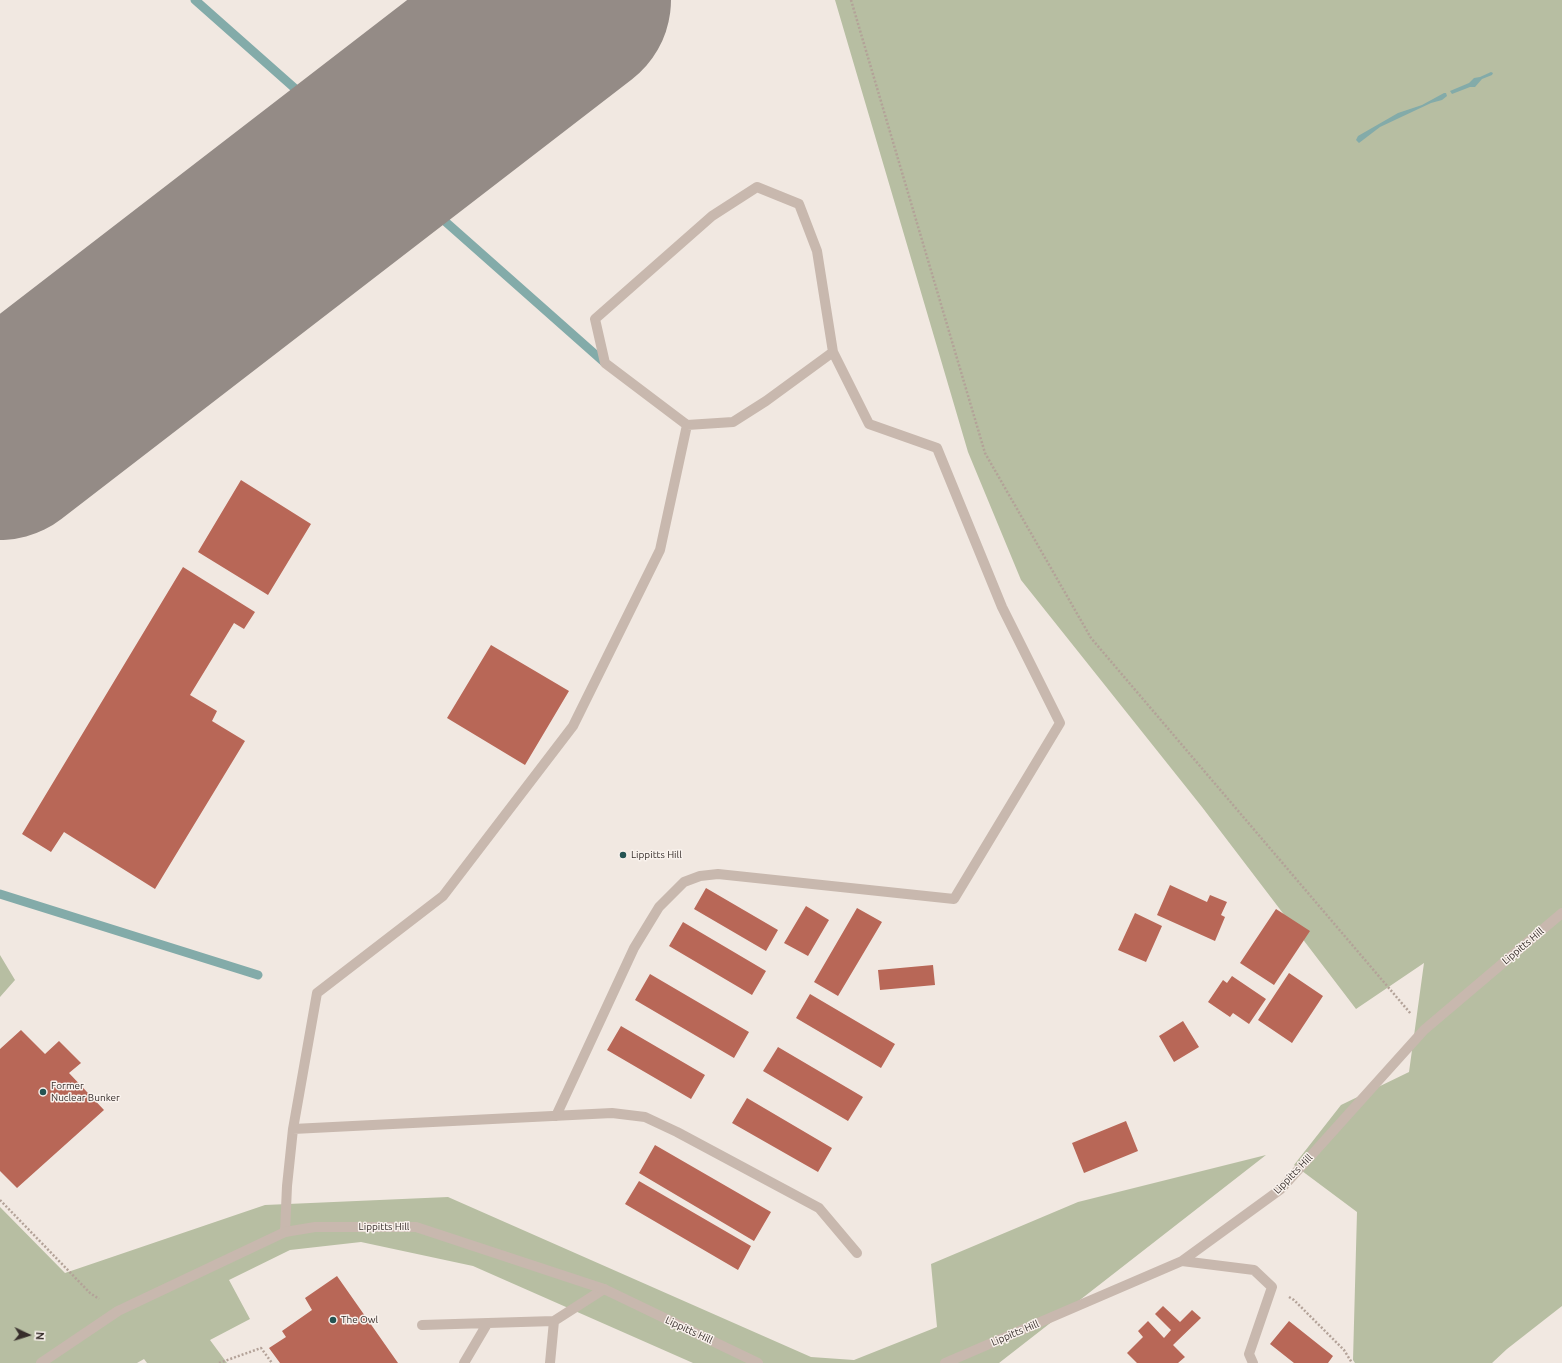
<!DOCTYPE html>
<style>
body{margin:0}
#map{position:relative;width:1562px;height:1363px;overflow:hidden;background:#f1e8e1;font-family:Ubuntu,sans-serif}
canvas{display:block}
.north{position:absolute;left:8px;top:1315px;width:40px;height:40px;-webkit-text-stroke:3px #f9f2ed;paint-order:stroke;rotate:94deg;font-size:11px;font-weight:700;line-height:16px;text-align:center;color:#372e2b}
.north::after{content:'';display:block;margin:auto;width:14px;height:18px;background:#372e2b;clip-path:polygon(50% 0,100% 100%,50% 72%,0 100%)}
</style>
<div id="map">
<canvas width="1562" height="1363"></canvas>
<div class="north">N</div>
</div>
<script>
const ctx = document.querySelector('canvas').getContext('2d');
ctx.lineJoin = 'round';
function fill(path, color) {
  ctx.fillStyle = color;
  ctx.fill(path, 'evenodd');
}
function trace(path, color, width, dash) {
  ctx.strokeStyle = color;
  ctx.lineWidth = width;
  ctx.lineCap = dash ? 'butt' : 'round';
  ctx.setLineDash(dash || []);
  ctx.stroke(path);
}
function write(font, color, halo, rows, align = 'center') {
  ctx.font = font + ' Ubuntu,sans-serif';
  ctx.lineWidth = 3;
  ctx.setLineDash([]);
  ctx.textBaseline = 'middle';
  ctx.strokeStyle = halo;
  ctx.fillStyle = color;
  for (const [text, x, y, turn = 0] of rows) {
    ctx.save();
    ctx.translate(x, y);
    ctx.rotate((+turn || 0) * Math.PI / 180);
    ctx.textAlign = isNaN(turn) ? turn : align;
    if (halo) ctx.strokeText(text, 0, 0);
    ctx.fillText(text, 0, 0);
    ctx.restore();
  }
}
const green = new Path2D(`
 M835,0H1562V1306L1507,1349L1492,1363H1355L1353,1360L1357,1212L1294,1165L1341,1105L1409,1072L1424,963L1356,1009L1202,807L1021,580L968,452Z
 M0,955L15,980L0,997Z
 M1266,1155L999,1363H693L473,1266L361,1242L290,1250L229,1280L250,1319L210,1340L227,1363H147L144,1359L137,1363H0V1207L65,1273L265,1205L448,1197L811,1357L854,1360L937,1327L931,1264L1078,1202Z`);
const water = new Path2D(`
 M1491,72L1493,73L1492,75L1482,79L1475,87H1470L1452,94L1450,91L1469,83L1474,78L1480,77Z
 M1444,93H1446L1447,96L1442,100L1431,103L1380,127L1359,143L1356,140L1358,136L1398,113L1422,105Z`);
const stream = new Path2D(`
 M195,0L605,363
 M0,894L258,975`);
const runway = new Path2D(`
 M0,440L571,0`);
const building = new Path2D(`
 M241,480L311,524L268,595L198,552Z
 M183,567L255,612L244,629L234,623L190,695L217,711L212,721L245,741L155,889L64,832L51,852L22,834Z
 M491,645L569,691L525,765L447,718Z
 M1170,885L1207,902L1210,895L1227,902L1221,915L1225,917L1215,941L1157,915Z
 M706,888L778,930L766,951L694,909Z
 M806,906L829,920L808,956L784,943Z
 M857,908L882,922L838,996L814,982Z
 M1276,909L1310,931L1274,985L1240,963Z
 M1135,913L1162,926L1146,962L1118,950Z
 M683,922L766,971L752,995L669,946Z
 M933,965L935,985L880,990L878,970Z
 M1289,973L1323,996L1292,1043L1258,1020Z
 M650,974L749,1032L734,1058L635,1000Z
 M1232,976L1266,999L1249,1024L1233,1013L1230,1017L1208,1002L1223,980L1227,983Z
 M810,994L895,1044L881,1068L796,1018Z
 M1183,1021L1199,1047L1174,1062L1159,1036Z
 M621,1026L705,1075L691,1099L607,1050Z
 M21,1030L45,1054L59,1041L81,1063L69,1073L104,1110L17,1188L0,1171V1049Z
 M778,1047L863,1097L848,1121L763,1071Z
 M747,1098L832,1148L818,1172L732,1123Z
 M1126,1121L1138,1151L1084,1173L1072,1143Z
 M655,1145L771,1212L754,1241L639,1173Z
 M639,1181L751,1246L738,1270L625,1204Z
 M337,1276L398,1363H280L269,1348L286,1337L282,1331L312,1310L305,1298Z
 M1163,1306L1180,1322L1192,1310L1201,1318L1173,1345L1185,1357L1178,1363H1137L1127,1353L1143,1337L1138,1331L1148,1321L1164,1338L1171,1330L1155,1314Z
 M1289,1321L1333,1356L1328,1363H1294L1270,1344Z`);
const path = new Path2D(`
 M851,0L985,453L1091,638L1411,1014
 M0,1200L90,1293L99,1299
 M1289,1297L1294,1300L1344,1350L1352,1363
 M219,1363L261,1348L272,1363`);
const lane = new Path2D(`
 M687,425L733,422L766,401L833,352L817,251L799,204L757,187L712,216L595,319L605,363L687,425L660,550L573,726L443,896L317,993L293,1129L612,1113L645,1117L677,1132L819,1208L857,1253
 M556,1116L634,948L659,907L684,882L700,876L718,874L954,899L1060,723L1002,607L937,448L869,424L833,352
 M285,1232L287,1186L293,1129
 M422,1325L554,1321L604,1289
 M464,1363L487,1324
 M550,1363L554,1321`);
const street = new Path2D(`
 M1182,1261L1254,1270L1272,1287L1249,1354L1253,1363
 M41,1363L118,1311L285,1232L315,1227H416L604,1289L758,1363
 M945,1363L1182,1261L1281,1189L1424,1030L1562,913`);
const markers = [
 [623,855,4,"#255453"],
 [43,1092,4,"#255453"],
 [333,1320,4,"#255453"]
];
const poiNames = [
 ["Lippitts Hill",631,855],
 ["Former",51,1086],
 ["Nuclear Bunker",51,1098],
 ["The Owl",341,1320]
];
const streetNames = [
 ["Lippitts Hill",1523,946,-40],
 ["Lippitts Hill",1293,1174,-46],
 ["Lippitts Hill",384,1227],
 ["Lippitts Hill",689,1330,25],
 ["Lippitts Hill",1015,1333,-23]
];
fill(green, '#b7bea2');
fill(water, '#83aba9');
trace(stream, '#83aba9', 9);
trace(runway, '#948b86', 200);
fill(building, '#b86757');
trace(path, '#b3a298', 2.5, [2, 2]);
trace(lane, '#c8b8ae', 10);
trace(street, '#c8b8ae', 10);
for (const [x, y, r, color] of markers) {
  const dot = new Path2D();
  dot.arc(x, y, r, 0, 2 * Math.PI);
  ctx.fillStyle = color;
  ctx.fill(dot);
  trace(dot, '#f9f2ed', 1.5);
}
write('10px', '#372e2b', '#f9f2ed', poiNames, 'left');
write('10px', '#372e2b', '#f9f2ed', streetNames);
</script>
